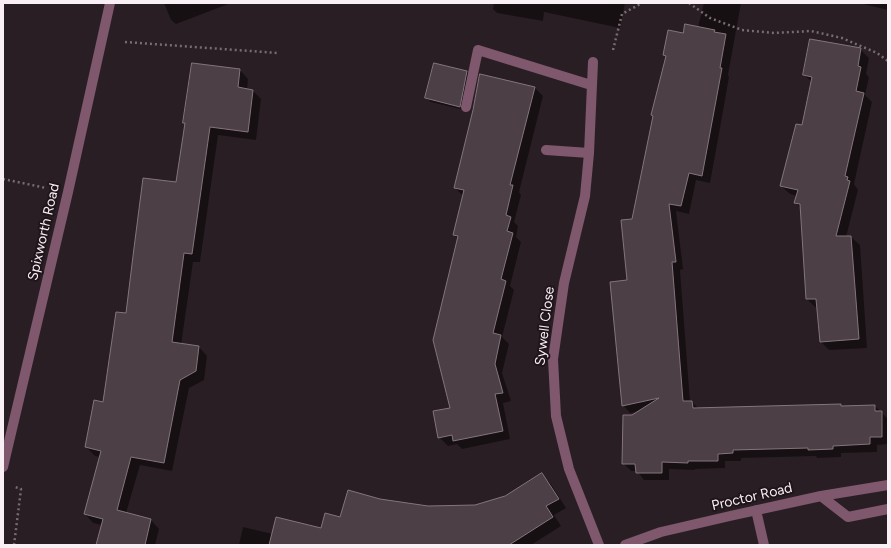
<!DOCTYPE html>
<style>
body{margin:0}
#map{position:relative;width:891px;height:548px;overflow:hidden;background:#2a1e25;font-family:Figtree,sans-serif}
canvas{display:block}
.frame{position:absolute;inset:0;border:4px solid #f9f0f5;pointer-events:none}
</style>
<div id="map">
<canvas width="891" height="548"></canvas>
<div class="frame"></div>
</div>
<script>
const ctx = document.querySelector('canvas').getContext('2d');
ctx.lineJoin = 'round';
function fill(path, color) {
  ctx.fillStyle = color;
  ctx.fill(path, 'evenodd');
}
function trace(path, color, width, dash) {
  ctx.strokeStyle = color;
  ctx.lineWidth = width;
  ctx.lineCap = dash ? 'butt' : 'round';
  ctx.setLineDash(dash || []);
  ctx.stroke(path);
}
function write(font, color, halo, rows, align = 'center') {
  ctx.font = font + ' Figtree,sans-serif';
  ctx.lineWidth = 4;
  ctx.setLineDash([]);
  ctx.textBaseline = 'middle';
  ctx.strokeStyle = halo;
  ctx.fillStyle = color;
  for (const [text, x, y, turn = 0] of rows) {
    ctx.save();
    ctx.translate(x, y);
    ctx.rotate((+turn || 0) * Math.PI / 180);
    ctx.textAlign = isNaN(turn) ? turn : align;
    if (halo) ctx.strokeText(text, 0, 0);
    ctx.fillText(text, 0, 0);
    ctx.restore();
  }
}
const shadow = new Path2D(`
 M164,3H231L176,24L171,20Z
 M494,3H625L620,28L544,12L543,21L497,13L493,9Z
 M704,3H741L728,75L729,77L720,128L710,183L696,180L689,214L676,211L683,269L680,270L690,402H692L699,409L841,405L844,407L875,406L888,419V444L877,445V452L841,453V457L817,458L816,456L741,458V461H725V468L695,469V470L669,469V480H644L637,471H631L623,463L632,416L640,411L630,413L623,405L628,281L633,220L667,57L664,55L684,35L698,27Z
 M859,3H888V10Z
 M860,49L869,58L866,74L869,77L865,95L872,102L854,184L858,190L846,237H851L860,245L867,348L829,350L821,342L818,307L816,308L807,299L802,209L796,203L797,196L790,194L781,186L803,127L812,82L804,75Z
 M240,70L248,79L247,90L253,91L261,99L256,140L218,135L200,262H193L181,345L199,347L207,356L204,380L189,388L172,471L140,465L126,513L151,520L159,529L155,545H97L102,525L93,523L85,514L100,457L95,456L86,447L104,403L127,314L177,184L186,124L185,123Z
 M467,72L471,76L464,110L431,102L426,98Z
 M480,75L535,88L543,96L519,192L521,195L514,222L518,226L516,237L521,242L510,286L514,290L502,337L509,344L502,373L511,401L503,403L510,439L462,449L457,444L448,446L439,437L451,408L458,239L454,235L463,196L455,188L474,110Z
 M542,474L550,483L566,508L554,515L561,526L531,545H239L243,527L273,534L322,529L341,519L379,500L428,507L475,506L505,497Z`);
const building = new Path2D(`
 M685,24L715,30L714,32L726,34L720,68H722L702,176L689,173L681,206L669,204L676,262H672L683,401H692L693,408L841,404V406L875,405V411H882V437H870V444L833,446V449L808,450V448L733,450V453L718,454V461H688V463L662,462V473H636L635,464H622L623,415H632L659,398L622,406L610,282L627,280L621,220L632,219L653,116L651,115L666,56L663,55L668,30L683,33Z
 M810,39L861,48L858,66L861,67L856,91L864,93L845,176L848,177L847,180L850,181L836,236H851L859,339L820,342L816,299H806L800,204L794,203L798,190L780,186L796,124L802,125L812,77L803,75Z
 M192,63L240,69L238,87L253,90L248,132L210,127L192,254L184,253L172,342L199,346L196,371L180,380L164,463L131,457L117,510L151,519L145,545H96L103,519L84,514L101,451L85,447L94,400L103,402L116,312L126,313L134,248L143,178L176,182L185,123H183Z
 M434,63L467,71L460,107L425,98Z
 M480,74L535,87L510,185H513L506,215L511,217L507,231L513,233L501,279L506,281L493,333L501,335L495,364L503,393L495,394L503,431L453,441L452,435L438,438L433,411L450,408L433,340L458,236L453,235L464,190L454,188L473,110Z
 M542,473L559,499L546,506L553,517L509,545H269L276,517L321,528L325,513L340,517L348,490L380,499L428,506L475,505L505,496Z`);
const path = new Path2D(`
 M689,3L710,18L742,30L774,33L811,31L842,38L877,53L888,61
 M125,42L278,53
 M613,50L622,14L642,3
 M3,179L46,188
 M14,545L21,489L15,487`);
const minor = new Path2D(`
 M593,62L589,153L585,196L564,283L553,359L556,416L569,469L599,545
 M466,107L478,50L591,85
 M546,150L589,153
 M3,467L68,192L110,3
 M821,496L848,517L888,509
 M756,510L764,545
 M625,545L661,532L730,516L821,496L888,485`);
const streetNames = [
 ["Spixworth Road",44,232,-77],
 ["Sywell Close",545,326,-83],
 ["Proctor Road",752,497,-13]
];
fill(shadow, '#0007');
fill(building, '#4c3f46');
trace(building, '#84757d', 1);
trace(path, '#776c72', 2.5, [2, 3]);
trace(minor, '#7f586e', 10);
write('14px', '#f9f0f5', '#20151b', streetNames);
</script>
